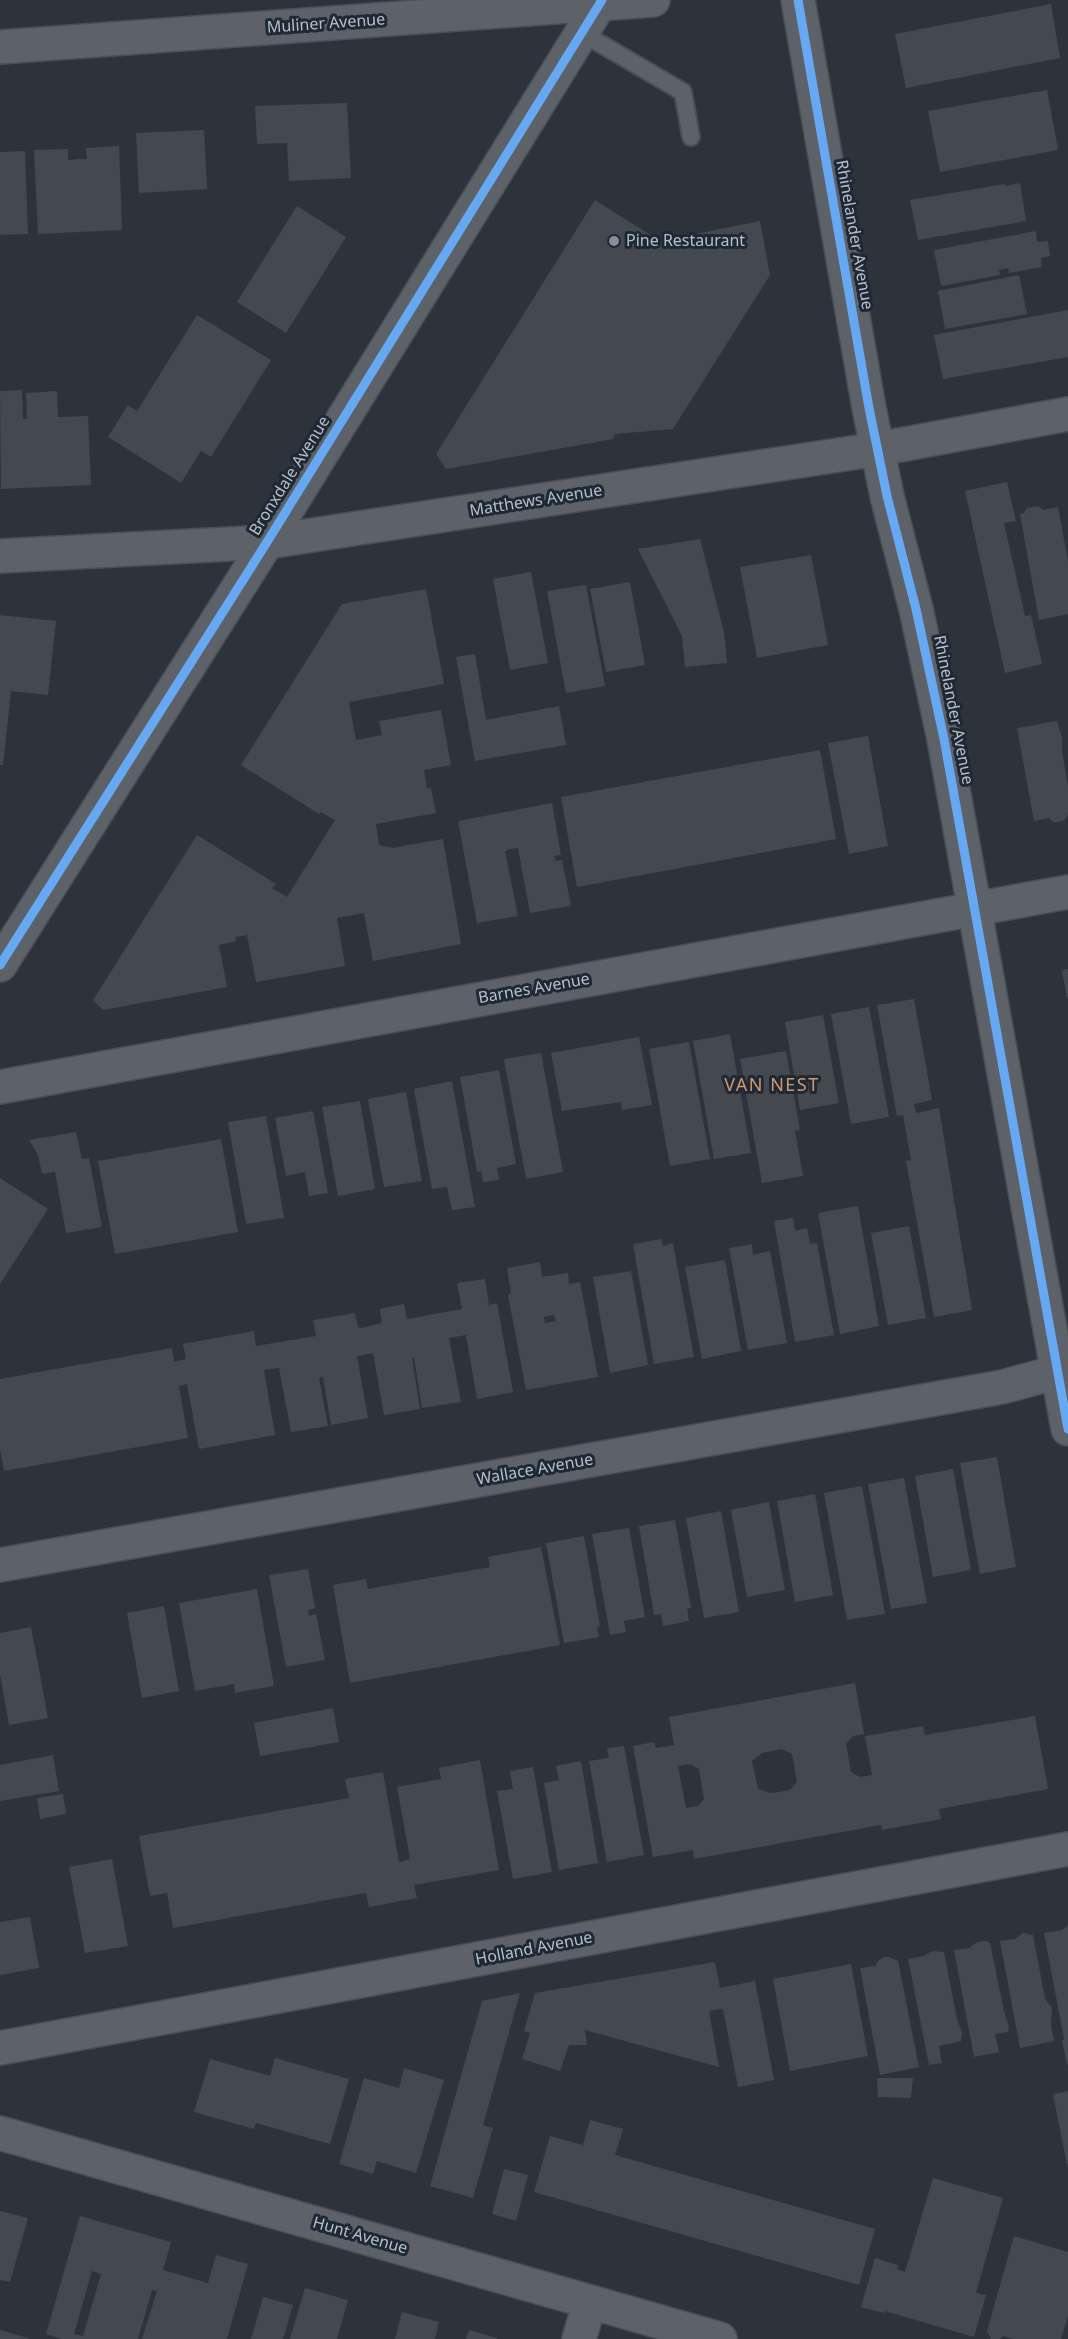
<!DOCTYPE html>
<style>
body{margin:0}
canvas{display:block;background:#2d333a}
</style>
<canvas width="1068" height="2339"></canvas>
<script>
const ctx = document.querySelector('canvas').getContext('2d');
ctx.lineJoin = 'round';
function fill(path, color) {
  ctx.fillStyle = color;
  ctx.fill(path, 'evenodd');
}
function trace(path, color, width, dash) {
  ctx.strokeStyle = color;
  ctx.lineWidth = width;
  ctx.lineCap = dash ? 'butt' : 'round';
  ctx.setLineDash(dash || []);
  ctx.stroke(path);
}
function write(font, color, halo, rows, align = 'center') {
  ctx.font = font + ' "Noto Sans",sans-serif';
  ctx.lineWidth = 6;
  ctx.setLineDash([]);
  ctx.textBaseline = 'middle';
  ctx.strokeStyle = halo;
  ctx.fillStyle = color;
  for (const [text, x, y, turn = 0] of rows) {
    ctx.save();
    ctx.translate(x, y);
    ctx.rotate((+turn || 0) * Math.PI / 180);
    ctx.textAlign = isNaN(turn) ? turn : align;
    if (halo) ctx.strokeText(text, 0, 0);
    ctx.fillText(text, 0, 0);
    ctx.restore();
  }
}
const building = new Path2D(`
 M1051,4L1060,58L906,88L895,34Z
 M1047,90L1058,150L940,172L928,111Z
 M347,103L351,178L289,181L287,143L257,144L255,106Z
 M204,130L207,189L139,193L136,133Z
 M119,146L122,230L38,234L34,150L68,149V160L78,159H87L86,148Z
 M25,151L28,234L0,235V152Z
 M1020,183L1026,221L918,240L910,200L1005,184V186Z
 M595,200L660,241L760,221L770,275L673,429L615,434L613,439L446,469L436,454Z
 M297,206L346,237L286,333L237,302Z
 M1036,231L1037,242L1048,241L1050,256L1041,258L1042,267L1009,273L1008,268L999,270L1000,275L941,286L934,250Z
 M1019,275L1027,314L945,329L938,291Z
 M1068,310V357L943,379L934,335Z
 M197,315L271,360L211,457L201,451L181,483L108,437L128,405L137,411Z
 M22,390L23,419H27L26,393L57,391L58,417L88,416L91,485L1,489L0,391Z
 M1007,482L1016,521L1004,523L1025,616L1031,615L1042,664L1005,673L965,491Z
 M1038,506L1043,510L1058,507L1068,561V614L1039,620L1020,514L1024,513L1027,508Z
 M700,539L724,632L727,663L685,667L682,636L638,549Z
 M811,555L828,645L757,658L740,567Z
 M531,572L548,663L510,670L493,579Z
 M630,582L645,665L606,672L590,589Z
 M586,585L605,686L566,693L547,591Z
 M426,589L444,684L349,702L356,740L382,735L379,721L441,710L451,765L424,770L427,788H431L436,813L376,824L379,845L392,848L443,839L461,944L373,961L364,913L337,918L345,966L256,982L247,935L235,937L236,941L219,945L227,987L103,1010L93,1000L197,835L276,884L272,888L287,897L335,820L321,812L319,814L241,765L342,604Z
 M0,615L56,621L48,695L11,691L3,765H0Z
 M475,654L486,720L559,706L566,745L475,761L456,657Z
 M1057,721L1062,738V751L1068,787V814L1065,820L1059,822H1053L1049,818L1034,821L1017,728Z
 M868,736L888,846L849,854L828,743Z
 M820,750L836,839L577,887L561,797Z
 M552,803L561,855L554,856L556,861L562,860L571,906L530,913L518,848L510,849L505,851L518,916L477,923L458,821Z
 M1068,969V999H1067L1062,970Z
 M914,999L932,1100L914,1104L916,1113L939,1108L972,1310L934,1317L906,1161L911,1160L903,1115L897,1116L877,1005Z
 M869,1007L889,1117L851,1124L831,1014Z
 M823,1015L839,1103L800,1110L785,1022Z
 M730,1034L751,1153L714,1159L693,1041Z
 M639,1037L652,1105L622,1110L621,1102L562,1111L551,1053Z
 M689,1042L710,1159L670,1166L649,1049Z
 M786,1051L800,1130L795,1131L803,1176L762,1183L740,1059Z
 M541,1053L563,1172L526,1179L504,1059Z
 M499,1070L516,1164L497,1168L499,1180L483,1182L481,1171L477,1172L460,1077Z
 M452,1081L475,1207L452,1210L447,1187L432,1189L414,1089Z
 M406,1092L422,1181L384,1187L368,1099Z
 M360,1101L375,1189L338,1196L322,1107Z
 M313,1111L328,1193L309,1196L305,1172L286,1176L275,1118Z
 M266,1116L284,1218L246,1224L228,1122Z
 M76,1132L82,1159L89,1158L102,1227L66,1233L55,1172L42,1174L38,1155L29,1140Z
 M221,1139L238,1232L115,1254L98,1161Z
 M0,1178L48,1209L0,1284Z
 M858,1206L879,1326L840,1334L818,1213Z
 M793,1218L795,1231L807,1228L810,1244L817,1243L834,1335L795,1342L774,1221Z
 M909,1226L926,1318L888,1325L871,1233Z
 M661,1239L663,1246L673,1243L694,1357L654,1364L633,1244Z
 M752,1244L753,1255L770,1251L787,1343L748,1350L729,1248Z
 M725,1260L741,1351L702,1359L685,1267Z
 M540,1262L542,1277L568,1273L569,1284L580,1282L598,1377L526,1390L508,1295L511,1294L507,1268ZM554,1315L556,1321L545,1323L544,1317Z
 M631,1271L648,1365L610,1373L593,1277Z
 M485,1279L489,1305L497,1303L513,1392L477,1399L466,1335L449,1338L461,1402L422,1408L414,1358H412L420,1409L384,1415L373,1353L357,1356L368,1418L331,1425L323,1377L319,1378L328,1426L291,1432L279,1368L264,1370L275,1435L199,1449L187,1384L179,1386L188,1438L4,1471L0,1448V1379L172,1348L174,1362L186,1359L183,1344L254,1331L256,1346L316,1336L313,1320L355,1313L358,1327L361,1328L382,1323L380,1309L404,1304L407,1319L462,1309L457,1283Z
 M997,1457L1016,1567L980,1574L960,1463Z
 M953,1469L971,1570L933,1577L915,1476Z
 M904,1478L927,1603L891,1609L868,1484Z
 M862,1486L885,1614L847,1620L824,1493Z
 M815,1494L833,1595L795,1602L777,1501Z
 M769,1502L785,1590L747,1597L731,1510Z
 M721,1511L739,1612L704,1618L686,1518Z
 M675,1520L691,1608L687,1609L689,1621L663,1626L661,1614L654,1615L639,1526Z
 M629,1528L645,1617L624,1621L626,1632L610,1635L592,1534Z
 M584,1536L600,1626L597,1627L599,1637L564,1643L546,1543Z
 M541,1547L560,1645L350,1683L333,1585L366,1579L368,1589L490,1567L488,1557Z
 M308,1569L315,1608L308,1610L309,1616L316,1614L325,1660L286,1667L269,1575Z
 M257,1589L274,1686L235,1693L234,1684L195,1691L179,1603Z
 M164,1606L179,1691L142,1698L127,1613Z
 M31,1627L48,1718L9,1725L0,1674V1633Z
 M855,1683L864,1734L853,1736L846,1744L851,1772L860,1777L872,1775L865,1736L923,1726L925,1735L1035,1716L1048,1789L939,1809L941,1819L882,1830L881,1825L694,1859L693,1850L653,1857L633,1746L654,1742L656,1748L674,1745L669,1717ZM782,1749L792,1754L797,1782L790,1790L779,1792L770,1793L758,1789L752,1761L762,1753ZM690,1764L699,1769L704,1799L698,1806L686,1808L678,1766Z
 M333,1708L339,1742L260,1756L254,1723Z
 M624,1746L644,1855L607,1862L589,1761L609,1758L607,1748Z
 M53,1755L59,1791L0,1801V1765Z
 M480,1760L499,1870L414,1885L417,1898L369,1907L366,1893L173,1928L167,1893L150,1896L139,1836L349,1798L345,1779L383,1772L399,1862L410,1859L397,1787L441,1779L439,1768Z
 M581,1761L598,1863L559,1870L544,1783L559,1780L556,1766Z
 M533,1767L552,1872L513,1879L497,1791L513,1789L510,1771Z
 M63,1794L66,1814L40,1819L37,1798Z
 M112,1859L128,1946L85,1953L69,1867Z
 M30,1917L39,1968L0,1975V1922Z
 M1068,1925V2064L1067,2065L1062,2040L1064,2039L1044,1933L1062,1930Z
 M1023,1933L1033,1935L1045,1999L1052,2008L1051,2025L1054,2041L1020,2048L1000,1941L1015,1939Z
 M986,1941L990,1943L1004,2011L1009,2027L1008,2032L995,2034L999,2052L974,2057L954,1950L969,1948L977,1942Z
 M932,1951L944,1952L957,2019L962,2032L961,2041L939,2046L942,2063L929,2065L908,1959L924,1956Z
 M884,1957H889L898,1961L919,2067L880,2075L860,1968L876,1966L878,1961Z
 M715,1962L720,1988L755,1981L774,2080L738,2087L723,2009L709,2011L719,2067L585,2030L587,2045H569L560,2071L522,2059L530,2033L524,2031L535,1993Z
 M851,1964L868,2056L790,2071L773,1979Z
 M520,1993L483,2125L493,2128L473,2198L430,2186L482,2001Z
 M275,2058L349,2079L330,2144L256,2123L254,2129L194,2112L210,2059L270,2076Z
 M404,2068L444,2080L416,2173L377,2161L373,2174L339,2164L364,2078L399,2088Z
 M877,2078H913L911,2098L878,2097Z
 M1068,2091V2165H1067L1053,2094Z
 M590,2120L623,2129L615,2155L875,2229L859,2285L534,2192L550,2136L583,2145Z
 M504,2169L528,2175L516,2221L492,2214Z
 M933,2178L1003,2198L976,2293L986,2295L974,2337L885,2311L884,2313L861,2307L875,2258L898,2265L897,2269L905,2272Z
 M0,2211L28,2218L10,2282L0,2280Z
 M80,2216L171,2242L163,2270L208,2283L216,2255L248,2264L227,2339H142L157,2291L152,2290L138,2339H62L46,2334ZM92,2271L101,2274L83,2336L74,2334Z
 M1014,2236L1068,2252V2316L1061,2339H1013L1003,2336L1000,2339H991L987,2331Z
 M305,2288L348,2300L337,2339H290Z
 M263,2297L293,2305L283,2339H251Z
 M402,2312L439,2322L435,2339H395Z
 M0,2330L28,2338V2339H0Z
 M469,2330L497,2338V2339H466Z`);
const service = new Path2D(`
 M582,33L683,92L691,137`);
const minor = new Path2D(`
 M798,0L869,408L887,496L916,609L944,739L1068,1429
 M0,47L653,0
 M0,556L267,542L878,449L1068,414
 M0,1087L1068,892
 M0,1565L1002,1387L1068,1369
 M0,2048L1068,1849
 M0,2133L720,2339
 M579,2339L590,2302`);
const tertiary = new Path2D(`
 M0,965L267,542L602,0`);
const cycleway = new Path2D(`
 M798,0L869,408L887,496L916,609L944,739L1068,1429
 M0,965L267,542L602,0`);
const markers = [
 [614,241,6,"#878e98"]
];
const streetNames = [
 ["Muliner Avenue",326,24,-4],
 ["Rhinelander Avenue",854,235,80],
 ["Bronxdale Avenue",290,476,-58],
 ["Matthews Avenue",536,501,-9],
 ["Rhinelander Avenue",953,710,79],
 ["Barnes Avenue",534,989,-10],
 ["Wallace Avenue",535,1470,-10],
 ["Holland Avenue",534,1949,-11],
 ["Hunt Avenue",360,2236,16]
];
const poiNames = [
 ["Pine Restaurant",626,241]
];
const neighbourhoodNames = [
 ["VAN NEST",772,1086]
];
fill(building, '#44484f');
trace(service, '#4a4f55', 20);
trace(minor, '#4a4f55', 36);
trace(tertiary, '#4a4f55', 36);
trace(service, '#5d6168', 16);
trace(minor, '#5d6168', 33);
trace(tertiary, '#5d6168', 33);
trace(cycleway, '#66a8f1', 9);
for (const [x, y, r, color] of markers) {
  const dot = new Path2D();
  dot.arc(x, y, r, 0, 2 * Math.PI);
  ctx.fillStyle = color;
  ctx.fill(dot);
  trace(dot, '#1f2936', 2);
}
write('16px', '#b7bfcb', '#1f2936', streetNames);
write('16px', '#b7bfcb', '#1f2936', poiNames, 'left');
ctx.letterSpacing = '1.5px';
write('18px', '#d3976a', '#1f2936', neighbourhoodNames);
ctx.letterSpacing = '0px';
</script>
